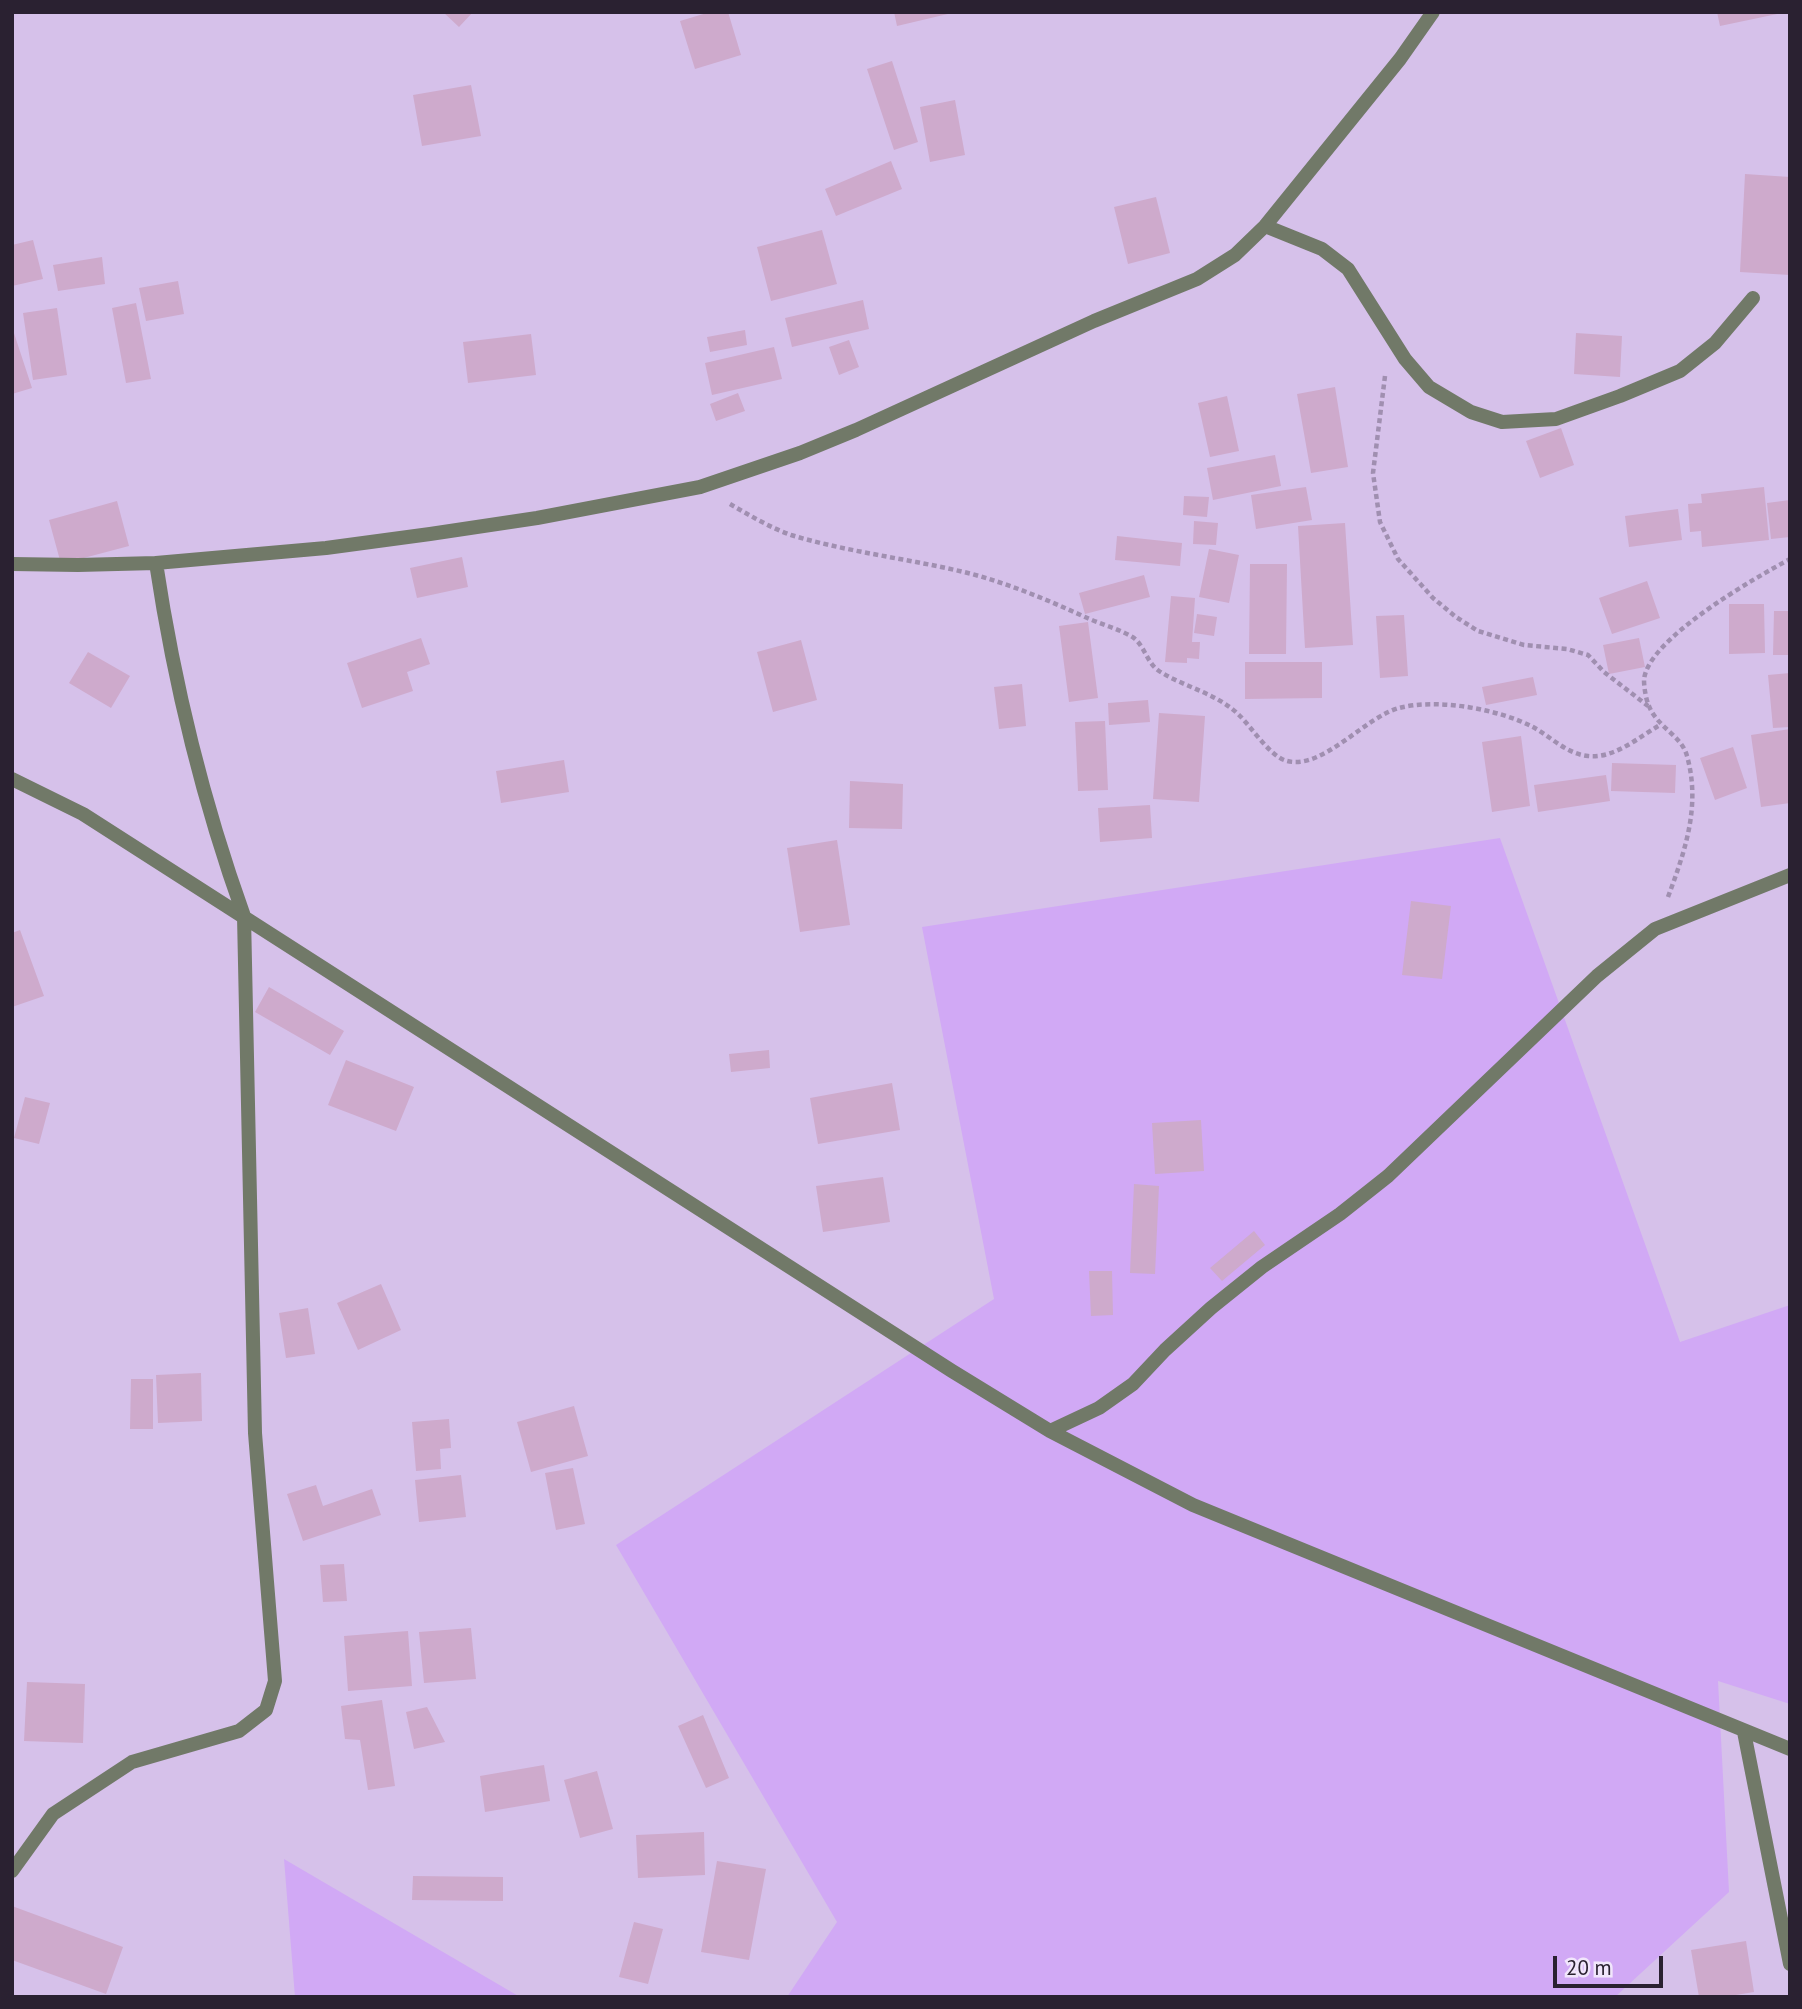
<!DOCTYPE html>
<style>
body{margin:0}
#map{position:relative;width:1802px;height:2009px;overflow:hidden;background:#d6c1ea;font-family:"PT Sans",sans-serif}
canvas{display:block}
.frame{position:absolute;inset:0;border:14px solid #2a2131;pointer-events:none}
.scale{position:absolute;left:1553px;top:1956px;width:110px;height:32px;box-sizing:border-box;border:4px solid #2a2131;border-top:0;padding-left:9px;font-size:21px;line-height:24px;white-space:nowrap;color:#2a2131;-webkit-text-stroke:5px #f1e6fc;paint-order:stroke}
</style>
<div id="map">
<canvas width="1802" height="2009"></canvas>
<div class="frame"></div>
<div class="scale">20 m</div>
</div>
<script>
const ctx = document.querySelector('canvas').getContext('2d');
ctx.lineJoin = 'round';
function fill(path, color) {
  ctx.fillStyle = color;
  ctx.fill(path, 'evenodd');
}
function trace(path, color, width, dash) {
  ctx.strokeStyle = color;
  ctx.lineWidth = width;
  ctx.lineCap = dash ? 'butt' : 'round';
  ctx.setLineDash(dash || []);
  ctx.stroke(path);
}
const green = new Path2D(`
 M1500,838L1680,1342L1790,1305V1704L1718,1681L1729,1892L1615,1997H787L837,1922L616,1545L994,1299L922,927Z
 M284,1859L520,1997H295Z`);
const building = new Path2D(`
 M443,12H473L459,27Z
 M710,12H728L741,55L695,69L680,21Z
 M894,12H952V13L897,26Z
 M1717,12H1782V13L1720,26Z
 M892,61L918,142L894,150L867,69Z
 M471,85L481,136L422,146L413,95Z
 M955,100L965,155L930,162L920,107Z
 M891,161L902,189L836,216L825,189Z
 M1745,174L1790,177V275L1740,272Z
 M1156,197L1170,253L1128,264L1114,207Z
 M822,230L837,284L771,301L757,247Z
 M33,240L43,279L12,286V245Z
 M102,257L105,284L58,291L53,265Z
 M178,281L184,314L146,321L139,288Z
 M863,300L869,329L792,347L785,318Z
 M136,303L151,379L126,383L112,308Z
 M57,308L67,375L33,380L23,313Z
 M12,327L32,388L12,394Z
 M745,330L747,345L710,352L707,337Z
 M1576,333L1622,336L1620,377L1574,374Z
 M531,334L536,375L468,383L463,342Z
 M849,340L859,367L839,375L829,347Z
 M774,347L782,379L712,395L705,363Z
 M1335,387L1348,467L1311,473L1297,394Z
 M738,393L745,411L716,421L710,404Z
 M1227,396L1239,451L1210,457L1198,403Z
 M1561,428L1574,465L1540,478L1526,441Z
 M1275,455L1281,486L1213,500L1207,468Z
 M1306,487L1312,520L1256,529L1251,495Z
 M1764,487L1769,540L1702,547L1701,531L1690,532L1688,504L1702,503L1701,494Z
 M1184,496L1209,497L1207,517L1183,515Z
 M1790,500V537L1771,539L1767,503Z
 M117,501L129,546L61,564L49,520Z
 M1678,509L1682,540L1629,547L1625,516Z
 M1194,521L1218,523L1216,545L1193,544Z
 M1345,523L1353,645L1305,648L1298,526Z
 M1117,536L1182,543L1180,566L1115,560Z
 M1209,549L1239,555L1229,603L1199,597Z
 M462,557L468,587L417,598L410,568Z
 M1250,564H1287L1286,654H1249Z
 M1144,575L1150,597L1085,614L1079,593Z
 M1647,581L1660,618L1612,634L1599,598Z
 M1171,596L1195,598L1192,642H1200L1199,659L1187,658V663L1165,662Z
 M1729,604H1764L1765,653L1729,654Z
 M1774,611H1790V655H1773Z
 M1197,614L1217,617L1214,636L1194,633Z
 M1404,615L1408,676L1380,678L1376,616Z
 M1088,622L1098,698L1069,702L1059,626Z
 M421,638L430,664L407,672L413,691L362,708L347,663Z
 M1639,638L1645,667L1609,674L1603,645Z
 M801,640L817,700L773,712L757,652Z
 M88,652L130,676L111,708L69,683Z
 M1245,662H1322V698L1245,699Z
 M1790,673V727L1773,728L1768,675Z
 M1533,677L1537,695L1486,705L1482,687Z
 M1022,684L1026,726L999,729L994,687Z
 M1148,700L1150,722L1109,725L1108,703Z
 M1159,713L1205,716L1199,802L1153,799Z
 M1105,721L1108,790L1078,791L1075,722Z
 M1790,729V803L1761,807L1751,735Z
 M1521,736L1530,806L1492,812L1482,742Z
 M1733,747L1747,788L1715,800L1700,758Z
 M564,760L569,792L501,803L496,771Z
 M1612,763L1676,765L1675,793L1611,791Z
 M1606,775L1610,801L1538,812L1534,785Z
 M850,781L903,784L902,829L849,828Z
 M1150,805L1152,838L1100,842L1098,808Z
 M837,840L850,925L800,932L787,848Z
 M1411,901L1451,906L1442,979L1402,975Z
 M20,930L44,996L12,1007V933Z
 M269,987L344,1031L330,1055L255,1012Z
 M769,1050L770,1068L731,1072L729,1054Z
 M346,1060L414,1087L396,1131L328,1105Z
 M892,1083L900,1130L818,1144L810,1098Z
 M25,1097L50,1103L39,1144L14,1138Z
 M1201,1120L1204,1171L1155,1174L1152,1123Z
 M883,1177L890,1222L823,1232L816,1186Z
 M1134,1184L1159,1186L1155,1274L1130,1273Z
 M1254,1231L1265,1245L1222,1281L1210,1268Z
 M1089,1271H1112L1113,1315L1091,1316Z
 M381,1284L401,1330L358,1350L337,1303Z
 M308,1308L315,1354L286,1358L279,1313Z
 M201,1373L202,1421L158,1423L156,1375Z
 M131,1379H153V1429H130Z
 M574,1406L588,1456L531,1472L517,1422Z
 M449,1419L451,1448L440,1449L441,1469L416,1471L412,1422Z
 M573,1468L585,1524L556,1530L545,1473Z
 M461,1475L466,1517L419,1522L415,1480Z
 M316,1485L323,1506L372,1489L381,1515L303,1541L287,1494Z
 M344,1564L347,1601L323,1602L320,1565Z
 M471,1628L476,1679L424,1683L419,1632Z
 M408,1631L412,1686L348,1691L344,1636Z
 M27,1682L85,1684L83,1743L24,1741Z
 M382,1700L395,1786L368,1790L360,1740L345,1739L341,1706Z
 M427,1707L445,1742L414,1749L406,1712Z
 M703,1715L729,1778L706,1788L678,1726Z
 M544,1765L550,1801L485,1812L480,1776Z
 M597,1771L613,1829L580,1838L564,1780Z
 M704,1832L705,1875L638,1878L636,1835Z
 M717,1861L766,1869L749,1960L701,1952Z
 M413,1876L503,1877V1901L412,1900Z
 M12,1906L123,1947L106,1994L12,1960Z
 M634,1922L663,1929L648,1984L619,1977Z
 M1746,1941L1754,1992L1724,1997H1699L1691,1950Z`);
const path = new Path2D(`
 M1385,376L1373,473L1380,522L1398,559L1433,598L1456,617L1478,631L1524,645L1567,649L1588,655L1604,672L1648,706
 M730,504C749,515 771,528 791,535C851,553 912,559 972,574C1012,585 1048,600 1085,617C1100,624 1120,629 1134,638C1145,647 1147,663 1159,671C1184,687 1216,693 1238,714C1251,726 1270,757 1287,761C1323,770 1365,717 1399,708C1438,698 1498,709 1533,727C1551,737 1567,754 1588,756C1614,759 1639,737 1660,725
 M1668,897C1685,851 1701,806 1687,756C1682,736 1657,727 1649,706C1646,700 1644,687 1644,680C1647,639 1755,578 1790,559`);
const minor = new Path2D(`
 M1265,226L1322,249L1348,269L1405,359L1429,387L1471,412L1502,422L1556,419L1620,396L1680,371L1715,343L1753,298
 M12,564L78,565L156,563L326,548L430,534L537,518L700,487L800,453L856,430L1094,321L1197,279L1235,255L1265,226L1400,59L1433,12
 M12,779L83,814L952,1371L1050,1431L1193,1505L1790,1749
 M1050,1431L1099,1408L1133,1384L1165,1350L1211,1308L1262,1267L1340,1214L1388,1176L1597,976L1655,929L1790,875
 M1744,1732L1790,1964
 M12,1871L53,1814L132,1762L239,1731L266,1710L275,1681L255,1433L244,916C203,802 174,683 156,563`);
fill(green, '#d1a9f5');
fill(building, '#ceaacc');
trace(path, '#a08fb0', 4.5, [5, 3.5]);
trace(minor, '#717968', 14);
</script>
